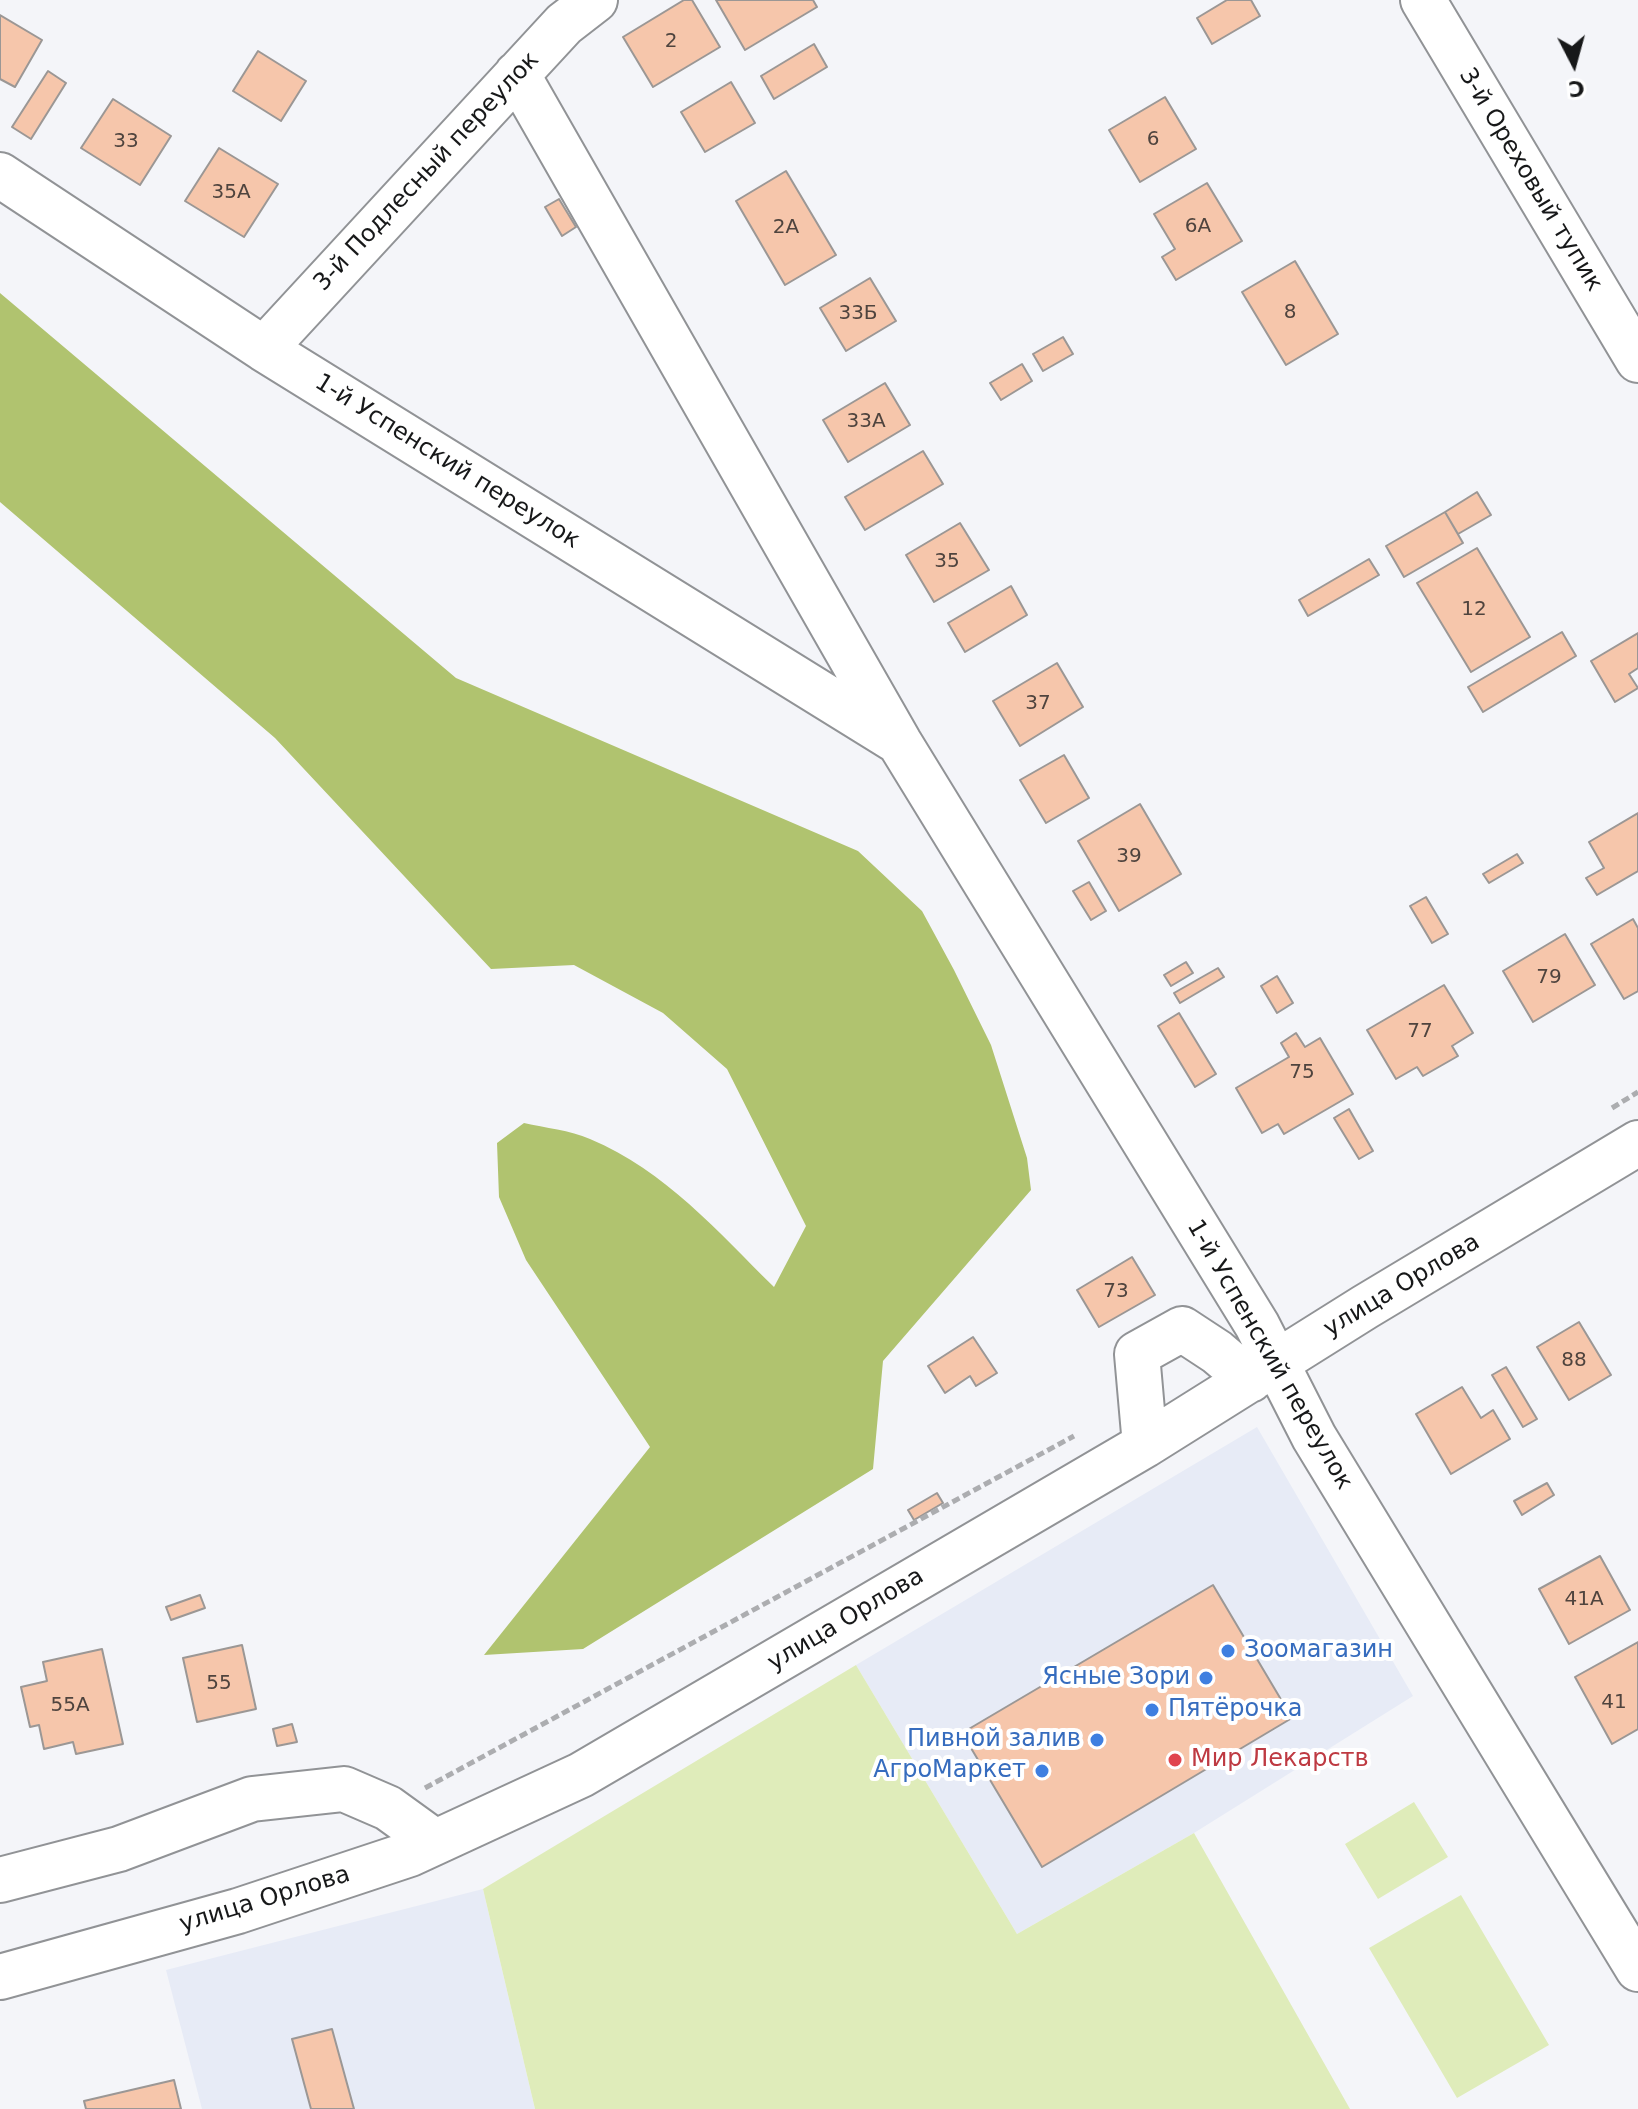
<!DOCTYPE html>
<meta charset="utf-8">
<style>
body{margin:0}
#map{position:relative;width:1638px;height:2109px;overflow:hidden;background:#f4f5f9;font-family:"DejaVu Sans",sans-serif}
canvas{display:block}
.north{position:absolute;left:1534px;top:24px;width:80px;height:80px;-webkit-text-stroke:6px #fff;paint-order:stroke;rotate:174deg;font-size:22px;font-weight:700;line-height:32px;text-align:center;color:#171819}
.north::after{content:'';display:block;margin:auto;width:28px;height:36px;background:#171819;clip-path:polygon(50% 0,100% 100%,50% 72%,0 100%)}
</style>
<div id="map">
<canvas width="1638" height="2109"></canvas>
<div class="north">С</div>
</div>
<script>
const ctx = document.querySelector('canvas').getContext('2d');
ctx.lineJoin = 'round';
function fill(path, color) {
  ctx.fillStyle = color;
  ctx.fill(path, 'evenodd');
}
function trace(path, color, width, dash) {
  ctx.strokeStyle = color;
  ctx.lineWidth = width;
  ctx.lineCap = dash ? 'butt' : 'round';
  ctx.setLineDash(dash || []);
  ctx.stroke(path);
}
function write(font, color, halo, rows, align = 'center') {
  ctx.font = font + ' "DejaVu Sans",sans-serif';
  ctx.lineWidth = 8;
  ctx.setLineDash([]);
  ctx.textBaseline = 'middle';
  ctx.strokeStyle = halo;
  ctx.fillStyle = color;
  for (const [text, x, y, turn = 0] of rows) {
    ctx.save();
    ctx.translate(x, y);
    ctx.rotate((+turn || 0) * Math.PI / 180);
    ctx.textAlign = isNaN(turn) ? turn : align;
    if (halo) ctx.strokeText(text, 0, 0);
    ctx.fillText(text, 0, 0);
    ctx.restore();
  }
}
const built = new Path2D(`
 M1257,1427L1413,1696L1194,1833L1017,1934L856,1665Z
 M483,1889L535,2109H202L166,1970Z`);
const green = new Path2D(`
 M856,1665L1017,1934L1194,1833L1350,2109H535L483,1889Z
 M1414,1802L1448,1857L1378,1899L1345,1844Z
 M1461,1895L1549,2045L1457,2098L1369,1948Z`);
const forest = new Path2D(`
 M0,293L456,678L858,851L922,911L954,970L991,1045L1027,1158L1031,1190L883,1361L873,1469L583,1649L484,1655L650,1447L526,1260L499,1197L497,1143L524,1123C545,1128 570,1130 590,1139C666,1171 717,1231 774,1287L806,1226L727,1069L663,1013L574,965L491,969L275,738L0,502Z`);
const building = new Path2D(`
 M684,0H692L720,47L653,87L623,37Z
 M716,0H813L817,7L745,50Z
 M1227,0H1251L1260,16L1212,44L1197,18Z
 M0,15L42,40L15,87L0,79Z
 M814,44L827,67L774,99L761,76Z
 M258,51L306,81L281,121L233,91Z
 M48,71L66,83L31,139L12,127Z
 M731,82L755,123L705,152L681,112Z
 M1165,97L1196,149L1140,182L1109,130Z
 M113,99L171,136L140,185L81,148Z
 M219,148L278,184L244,237L185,201Z
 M786,171L836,255L785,285L736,201Z
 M1207,183L1242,241L1176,280L1162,257L1175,249L1154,214Z
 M559,199L576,227L562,236L545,207Z
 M1295,261L1338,334L1286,365L1242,292Z
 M870,278L896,321L846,351L820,308Z
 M1063,337L1073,354L1043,371L1033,354Z
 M1022,364L1032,381L1001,400L990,383Z
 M885,383L910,425L848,462L823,420Z
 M923,451L943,484L865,530L845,497Z
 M1477,492L1491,515L1458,534L1445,512Z
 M1445,512L1463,543L1404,577L1386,546Z
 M960,523L989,570L934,602L906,555Z
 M1477,548L1530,637L1471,672L1417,583Z
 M1369,559L1379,575L1308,616L1299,600Z
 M1011,586L1027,615L965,652L948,623Z
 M1562,632L1576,656L1483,712L1468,687Z
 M1638,633V668L1629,674L1638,688L1615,702L1591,661Z
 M1057,663L1083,707L1020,746L993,701Z
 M1064,755L1089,798L1046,823L1020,780Z
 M1140,804L1181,874L1119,911L1078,841Z
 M1638,813V871L1597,895L1586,878L1604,868L1589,842Z
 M1517,854L1523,863L1489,883L1483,874Z
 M1089,882L1106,911L1091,920L1073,891Z
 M1426,897L1448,934L1432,943L1410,906Z
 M1633,919L1638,928V991L1624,999L1591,944Z
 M1565,934L1595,985L1533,1022L1503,971Z
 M1186,962L1193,973L1171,986L1164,975Z
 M1218,968L1224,977L1180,1003L1174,993Z
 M1277,976L1293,1003L1277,1013L1261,986Z
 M1444,985L1473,1033L1452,1046L1458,1056L1423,1076L1417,1067L1396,1079L1367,1030Z
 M1179,1013L1216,1074L1195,1087L1158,1026Z
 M1296,1033L1305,1047L1320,1038L1353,1094L1284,1134L1278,1124L1262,1133L1236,1088L1289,1057L1281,1043Z
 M1349,1109L1373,1151L1359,1159L1334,1118Z
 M1132,1257L1155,1295L1099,1327L1077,1290Z
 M1579,1322L1611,1375L1569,1400L1537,1347Z
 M973,1337L997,1373L976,1386L970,1376L945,1393L928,1366Z
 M1506,1367L1537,1419L1523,1427L1492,1375Z
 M1462,1387L1481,1418L1493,1410L1510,1439L1451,1474L1416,1414Z
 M1547,1483L1554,1495L1522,1515L1514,1501Z
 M937,1493L943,1503L914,1520L908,1510Z
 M1600,1556L1630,1610L1569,1644L1539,1589Z
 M1213,1585L1292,1718L1042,1867L962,1733Z
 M200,1595L205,1608L171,1620L166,1607Z
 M1638,1642V1729L1612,1744L1575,1677Z
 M242,1645L256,1709L197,1722L183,1658Z
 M102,1649L123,1744L76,1754L73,1742L44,1749L39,1725L30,1727L21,1687L47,1681L43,1662Z
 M292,1724L297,1742L277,1746L273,1729Z
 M332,2029L354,2109H311L292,2039Z
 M174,2080L181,2109H86L84,2101Z`);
const path = new Path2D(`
 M1612,1108L1638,1092
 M425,1788L1074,1436`);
const minor = new Path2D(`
 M1423,0L1638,360
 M517,74L899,742L1257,1325L1314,1437L1638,1969
 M0,175L264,349L894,739
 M264,349L564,24L595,0
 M1145,1445L1137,1354L1182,1329L1217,1352L1250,1380
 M0,1880L119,1849L252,1799L344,1789L388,1808L435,1842
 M0,1977L238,1911L410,1854L581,1775L1145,1445L1365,1307L1638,1143`);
const markers = [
 [1228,1651,8,"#3f7fe0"],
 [1206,1678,8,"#3f7fe0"],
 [1152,1710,8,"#3f7fe0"],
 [1097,1740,8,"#3f7fe0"],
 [1175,1760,8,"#e0444e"],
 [1042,1771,8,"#3f7fe0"]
];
const numberNames = [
 ["2",671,42],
 ["6",1153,140],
 ["33",126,142],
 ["35А",231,193],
 ["6А",1198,227],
 ["2А",786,228],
 ["8",1290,313],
 ["33Б",858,314],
 ["33А",866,422],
 ["35",947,562],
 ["12",1474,610],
 ["37",1038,704],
 ["39",1129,857],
 ["79",1549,978],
 ["77",1420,1032],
 ["75",1302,1073],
 ["73",1116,1292],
 ["88",1574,1361],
 ["41А",1584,1600],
 ["55",219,1684],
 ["41",1614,1703],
 ["55А",70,1706]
];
const streetNames = [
 ["3-й Подлесный переулок",427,172,-47],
 ["3-й Ореховый тупик",1530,180,59],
 ["1-й Успенский переулок",447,462,32],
 ["улица Орлова",1402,1286,-31],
 ["1-й Успенский переулок",1269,1355,60],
 ["улица Орлова",846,1620,-31],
 ["улица Орлова",265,1900,-17]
];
const shopNames = [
 ["Зоомагазин",1244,1651,"left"],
 ["Ясные Зори",1190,1678],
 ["Пятёрочка",1168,1710,"left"],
 ["Пивной залив",1081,1740],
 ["АгроМаркет",1026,1771]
];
const healthNames = [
 ["Мир Лекарств",1191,1760]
];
fill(built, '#e7ebf6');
fill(green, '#dfecba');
fill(forest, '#b0c36f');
fill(building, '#f6c6ab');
trace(building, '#9b9795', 2);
trace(minor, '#919396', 48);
trace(path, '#acadb0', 5, [8, 4]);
trace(minor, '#fff', 44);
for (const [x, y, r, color] of markers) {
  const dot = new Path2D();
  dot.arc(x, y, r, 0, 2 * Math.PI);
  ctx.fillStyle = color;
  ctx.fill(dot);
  trace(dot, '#fff', 3);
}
write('20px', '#4f443e', null, numberNames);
write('24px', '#171819', '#fff', streetNames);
write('24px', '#366cbe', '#fff', shopNames, 'right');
write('24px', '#be3a42', '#fff', healthNames, 'left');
</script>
